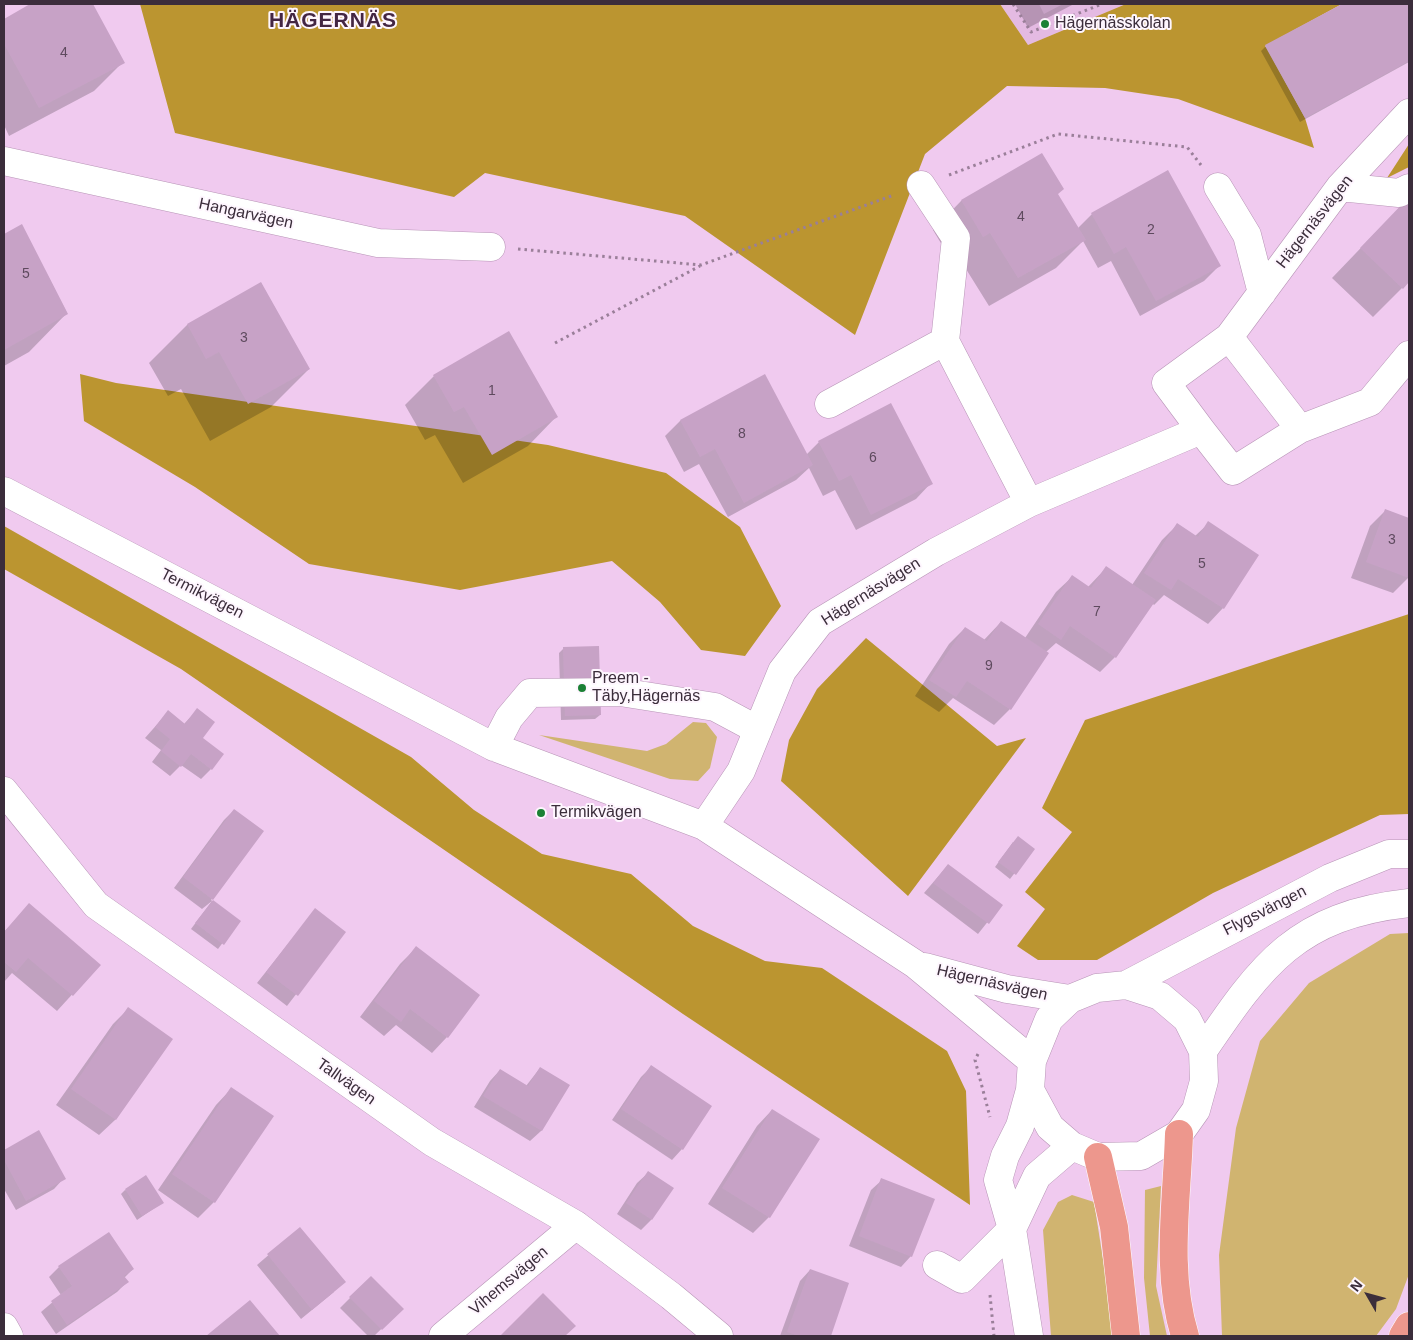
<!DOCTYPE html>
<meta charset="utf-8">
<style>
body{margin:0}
#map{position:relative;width:1413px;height:1340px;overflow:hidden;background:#f0caef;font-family:Helvetica,sans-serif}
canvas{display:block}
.frame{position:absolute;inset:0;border:5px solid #3b2d3b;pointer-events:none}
.north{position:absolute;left:1343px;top:1270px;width:50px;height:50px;-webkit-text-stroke:4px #fef6fe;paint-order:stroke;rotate:308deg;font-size:14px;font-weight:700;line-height:20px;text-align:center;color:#3b2d3b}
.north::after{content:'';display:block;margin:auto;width:18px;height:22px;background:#3b2d3b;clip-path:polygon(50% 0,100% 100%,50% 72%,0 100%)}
</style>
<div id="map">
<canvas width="1413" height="1340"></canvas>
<div class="frame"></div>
<div class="north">N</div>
</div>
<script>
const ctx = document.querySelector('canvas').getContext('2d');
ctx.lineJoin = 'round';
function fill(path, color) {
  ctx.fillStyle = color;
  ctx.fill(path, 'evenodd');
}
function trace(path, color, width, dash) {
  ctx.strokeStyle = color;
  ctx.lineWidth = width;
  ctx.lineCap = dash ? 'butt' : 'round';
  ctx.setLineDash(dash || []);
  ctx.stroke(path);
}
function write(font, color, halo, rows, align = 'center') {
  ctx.font = font + ' Helvetica,sans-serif';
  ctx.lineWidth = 4;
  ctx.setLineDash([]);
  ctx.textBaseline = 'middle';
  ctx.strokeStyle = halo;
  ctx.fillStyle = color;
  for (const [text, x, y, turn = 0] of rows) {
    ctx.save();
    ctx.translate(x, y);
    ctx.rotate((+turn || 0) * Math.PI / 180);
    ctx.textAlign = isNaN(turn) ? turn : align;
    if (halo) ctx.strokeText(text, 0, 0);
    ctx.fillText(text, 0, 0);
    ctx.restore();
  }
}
const built = new Path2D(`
 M1000,4H1126L1028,45Z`);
const green = new Path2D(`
 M693,722L706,723L717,737L710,768L698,781L670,779L539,735L647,751L666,744Z
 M1409,933V1274L1396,1309L1376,1336H1222L1219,1255L1236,1128L1260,1041L1309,983L1390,934Z
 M1161,1186L1156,1286L1167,1336H1150L1144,1278L1145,1190Z
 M1072,1195L1094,1202L1115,1336H1051L1043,1230L1058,1202Z`);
const forest = new Path2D(`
 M140,4H1000L1028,45L1126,4H1342L1265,46L1305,118L1314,148L1178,99L1105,88L1007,86L925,154L855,335L685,216L485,173L454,197L175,133Z
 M1409,144V167L1387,178Z
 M80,374L116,383L548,445L666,473L740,527L781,606L745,656L701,650L660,602L612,561L460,590L309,564L195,487L84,421Z
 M4,526L411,757L474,810L542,854L631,874L693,926L765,961L822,968L947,1051L966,1091L970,1205L683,1014L181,669L4,569Z
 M1409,614V814L1380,815L1213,893L1097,960H1038L1017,946L1045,909L1025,892L1072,832L1042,808L1085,720Z
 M866,638L997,746L1026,738L908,896L781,781L789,740L817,689Z`);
const shadow = new Path2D(`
 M33,4H92L123,62L94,91L9,136L4,125V20Z
 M1015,4H1074L1028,28Z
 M1345,4H1409V62L1300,122L1261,51L1266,46Z
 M1042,154L1057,194L1078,228L1092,214L1219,266L1204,281L1140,316L1111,261L1098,268L1083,241L1056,268L989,306L961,261L954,265L933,230L961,201Z
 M1409,203V281L1373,317L1332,278L1378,230Z
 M22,226L67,313L29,352L4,366V236Z
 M261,283L309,369L271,407L210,441L181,389L168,396L149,363L187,325Z
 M434,376L556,417L528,446L463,483L435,435L425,440L405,405Z
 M764,376L806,455L819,442L931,483L916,499L856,530L835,490L823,496L809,468L796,480L728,517L699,464L684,472L665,436L680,421Z
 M1386,510L1409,519V577L1393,593L1351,578L1370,526Z
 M1209,523L1223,608L1208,624L1164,595L1154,605L1152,603L1115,657L1100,672L1056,643L1046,652L1010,709L994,725L953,698L939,712L915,696L949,644L965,628L983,641L1001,622L1025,638L1056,592L1072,577L1088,587L1106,568L1132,585L1162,540L1177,525L1195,536Z
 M564,648L600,715L595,719L561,720L559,653Z
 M197,710L201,738L211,769L201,779L181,765L170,776L152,762L161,750L145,738L168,712L184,724Z
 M234,810L263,831L211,900L239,921L218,949L191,929L212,901L202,909L174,888L224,820Z
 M1013,842L1033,849L1010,879L995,867Z
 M948,865L1001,905L978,934L924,893Z
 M29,905L99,965L57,1011L12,973L4,982V932Z
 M315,910L344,932L287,1006L257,983Z
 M416,948L447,1037L432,1053L396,1025L384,1036L360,1017L400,964Z
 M128,1009L172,1039L115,1120L99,1135L56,1105L113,1024Z
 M651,1067L682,1149L672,1160L612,1120L641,1077Z
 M540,1068L568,1085L541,1131L530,1141L474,1107L490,1081L500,1070L526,1086Z
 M231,1089L214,1202L198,1218L158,1190L216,1105Z
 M772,1110L769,1217L753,1233L708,1204L757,1126Z
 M38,1132L64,1178L54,1189L16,1210L4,1189V1151Z
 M648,1173L651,1220L641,1230L617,1214L637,1183Z
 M882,1180L911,1256L901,1267L849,1246L871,1190Z
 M125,1190L162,1203L137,1220L121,1194Z
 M300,1228L334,1292L301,1319L257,1265Z
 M59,1267L133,1269L124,1278L127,1282L117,1292L56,1334L41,1312L61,1295L49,1277Z
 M810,1270L848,1284L829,1336H780L800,1281Z
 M371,1277L402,1309L374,1336H368L340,1308Z
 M543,1295L574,1326L564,1336H502Z
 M250,1302L278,1336H208Z`);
const building = new Path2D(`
 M30,4H93L125,63L39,108L4,44V19Z
 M1039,4H1063L1044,14Z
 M1342,4H1409V61L1305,118L1265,45Z
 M1042,153L1064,189L1058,194L1086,240L1018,278L990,233L983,237L961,200Z
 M1168,170L1221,266L1156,301L1126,247L1114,254L1091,213Z
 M1407,199L1409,201V282L1403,289L1360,248Z
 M22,224L68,314L4,350V234Z
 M261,282L310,369L248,404L219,352L206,359L187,324Z
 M509,331L558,417L492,455L464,407L454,412L433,375Z
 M765,374L813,465L744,503L715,449L700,457L680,420Z
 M891,403L933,484L871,515L851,475L839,481L818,441Z
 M1385,509L1409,518V578L1366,562Z
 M1208,521L1259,555L1224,609L1178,579L1171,590L1144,573L1177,523L1198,537Z
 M1106,566L1156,600L1116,658L1070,626L1061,640L1038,624L1072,575L1091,588Z
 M1001,621L1049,653L1011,710L967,681L956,697L929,680L965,627L987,641Z
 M599,646L601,715L565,716L563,647Z
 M197,708L215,722L203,738L224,754L212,770L191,754L181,767L161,751L170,739L155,727L168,710L185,724Z
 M234,809L264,831L213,900L183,877Z
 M1018,836L1035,849L1016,875L998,862Z
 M948,864L1003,905L989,924L933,883Z
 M213,900L241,921L224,945L195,923Z
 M29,903L101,965L73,996L28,958L16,972L4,962V932Z
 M315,908L346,932L298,996L266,972Z
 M416,946L480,995L448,1038L410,1009L401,1022L374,1001Z
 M128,1007L173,1039L116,1120L71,1089Z
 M651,1065L712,1106L683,1150L621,1109Z
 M540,1067L570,1085L542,1131L483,1096L500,1069L528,1086Z
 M231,1087L274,1116L215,1203L172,1174Z
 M772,1109L820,1139L770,1218L722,1188Z
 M39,1130L66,1179L26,1201L4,1160V1150Z
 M648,1171L674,1188L652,1220L626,1203Z
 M146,1175L164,1203L142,1216L125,1189Z
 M881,1178L935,1199L912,1257L859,1236Z
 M300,1227L346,1282L312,1310L267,1254Z
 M109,1232L134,1269L124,1276L129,1282L67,1325L51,1301L72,1286L58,1266Z
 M810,1269L849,1283L831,1336H799L787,1332Z
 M371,1276L404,1309L382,1330L349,1297Z
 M543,1293L576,1326L565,1336H500Z
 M250,1300L280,1336H206Z`);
const path = new Path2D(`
 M1013,4L1031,32L1102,4
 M949,175L1058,134L1187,147L1201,165
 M518,249L701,265L894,195
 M555,343L700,266
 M978,1054L975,1060L990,1117
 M990,1295L994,1336`);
const minor = new Path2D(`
 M4,161L378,243L491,247
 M1218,187L1247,235L1262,293
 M1340,187L1399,193L1409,188
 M1229,337L1340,187L1409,113
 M945,341L1029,503
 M829,404L945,341L956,238L921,185
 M1300,429L1370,402L1409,355
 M4,491L494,747L704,826L915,964L1032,1061
 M494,747L509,718L530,693L620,692L715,707L758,730
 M4,791L96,905L432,1142L576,1225L671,1296L719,1336
 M704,826L741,771L782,671L820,622L936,552L1029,503L1201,430L1233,471L1300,429L1229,337L1166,383L1201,430
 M925,967L1007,989L1070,999
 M1126,985L1160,996L1187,1019L1203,1051L1204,1081L1196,1110L1179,1134L1141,1156L1098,1157L1072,1146L1050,1127L1030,1090L1032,1061L1049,1019L1070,999L1097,988Z
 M1126,985L1330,878L1389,854H1409
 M1203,1051C1262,964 1297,915 1409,903
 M937,1265L962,1279L1012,1229L1037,1176L1072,1146
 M4,1327L9,1336
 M443,1336L576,1225
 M1029,1336L1012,1229L998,1180L1005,1156L1020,1126L1030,1090`);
const highway = new Path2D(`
 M1179,1134C1177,1202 1165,1271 1185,1336
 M1098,1157L1114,1227L1126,1336
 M1403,1336L1409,1326`);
const markers = [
 [1045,24,5,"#1b8135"],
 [582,688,5,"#1b8135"],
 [541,813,5,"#1b8135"]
];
const numberNames = [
 ["4",64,53],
 ["4",1021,217],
 ["2",1151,230],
 ["5",26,274],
 ["3",244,338],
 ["1",492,391],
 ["8",742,434],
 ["6",873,458],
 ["3",1392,540],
 ["5",1202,564],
 ["7",1097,612],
 ["9",989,666]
];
const poiNames = [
 ["Hägernässkolan",1055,24],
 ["Preem -",592,679],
 ["Täby,Hägernäs",592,697],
 ["Termikvägen",551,813]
];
const streetNames = [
 ["Hangarvägen",246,214,12],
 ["Hägernäsvägen",1315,222,-52],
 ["Hägernäsvägen",871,592,-32],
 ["Termikvägen",202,594,27],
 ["Flygsvängen",1265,911,-27],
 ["Hägernäsvägen",992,983,13],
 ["Tallvägen",346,1082,35],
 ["Vihemsvägen",509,1281,-40]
];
const districtNames = [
 ["HÄGERNÄS",333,21]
];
fill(built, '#e4bae2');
fill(green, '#d0b470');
fill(forest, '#bb9530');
fill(shadow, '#0003');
fill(building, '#c7a2c6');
trace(minor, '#b794b6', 29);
trace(highway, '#fff', 29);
trace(path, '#9a7f99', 3, [2.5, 4]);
trace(minor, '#fff', 28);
trace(highway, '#ed978d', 28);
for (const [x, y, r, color] of markers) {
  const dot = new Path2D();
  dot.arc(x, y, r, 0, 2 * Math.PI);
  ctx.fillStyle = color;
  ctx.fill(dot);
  trace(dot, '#fef6fe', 2);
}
write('14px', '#5e4a5e', null, numberNames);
write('16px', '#3b2d3b', '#fef6fe', poiNames, 'left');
write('16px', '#3b2d3b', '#fef6fe', streetNames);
ctx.letterSpacing = '1px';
write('bold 21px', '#442643', '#fef6fe', districtNames);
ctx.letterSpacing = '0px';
</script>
